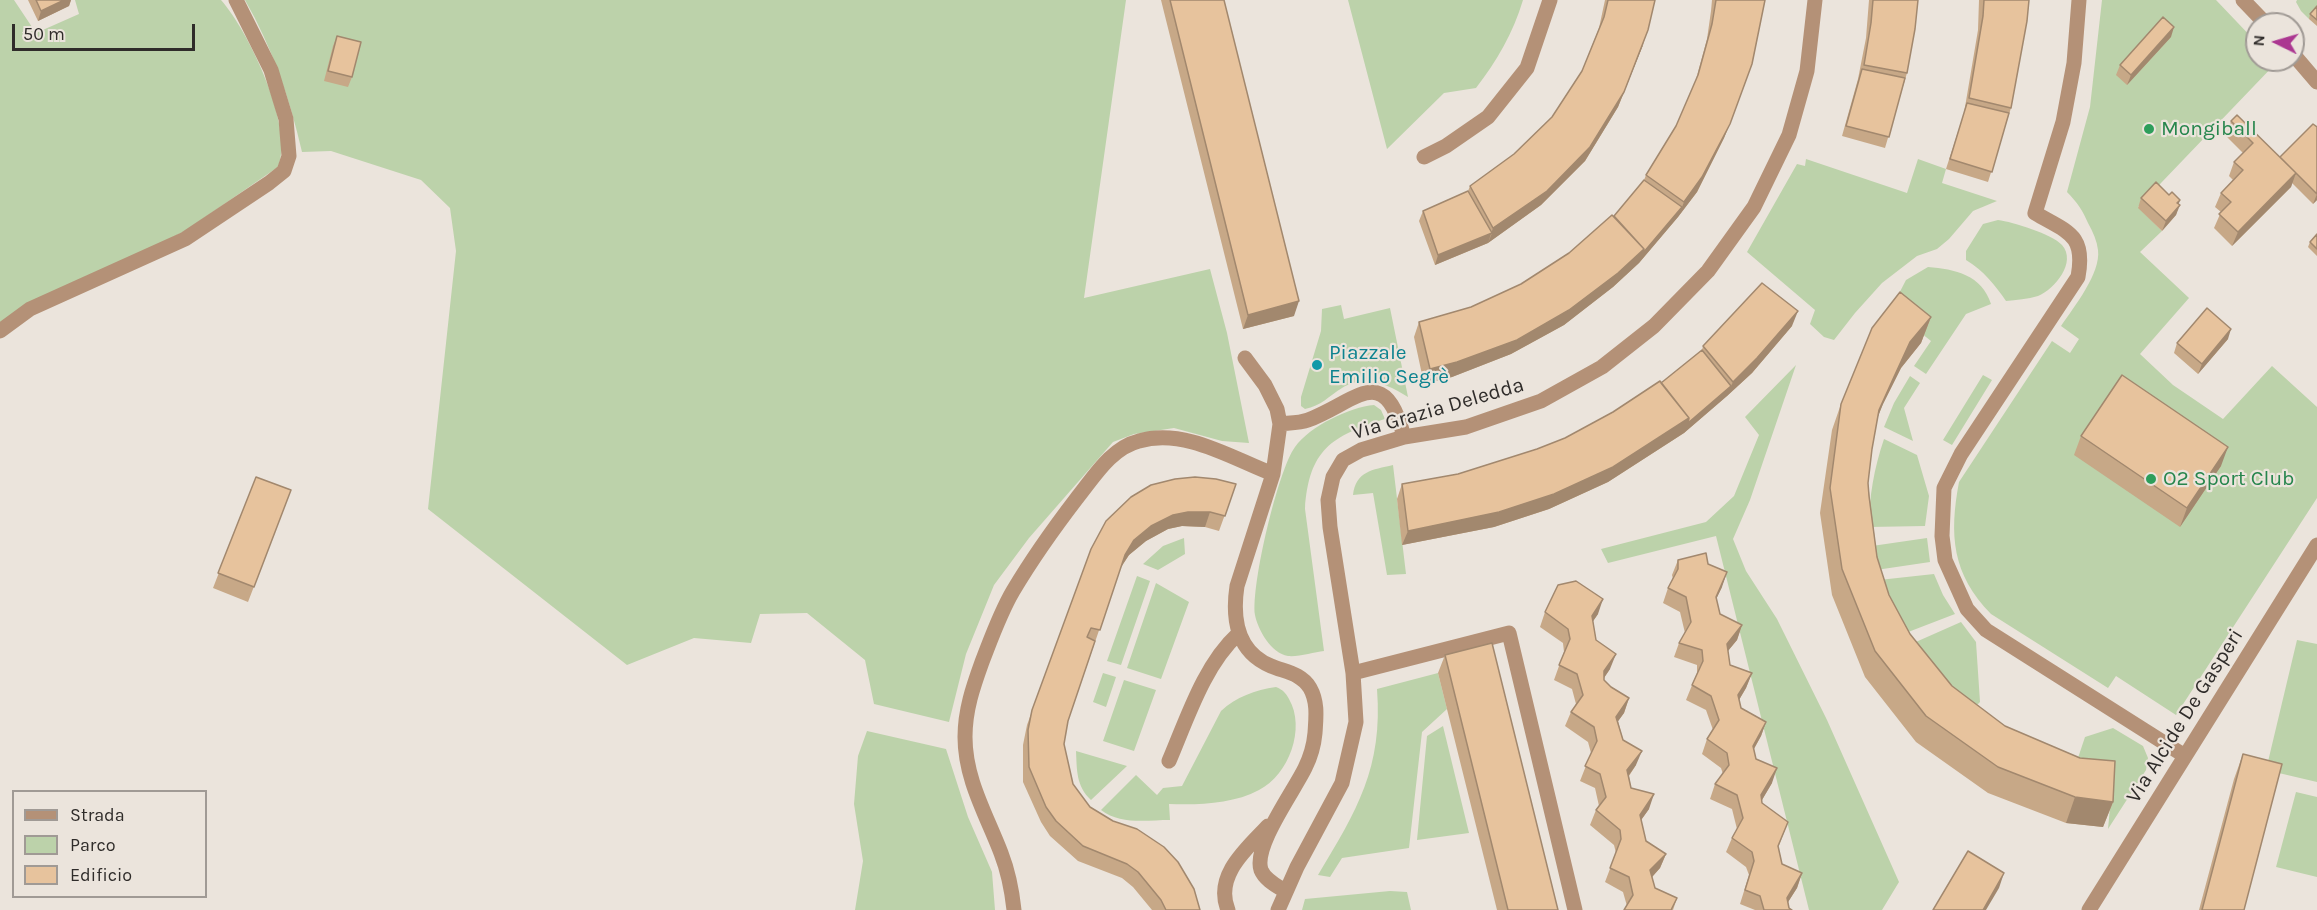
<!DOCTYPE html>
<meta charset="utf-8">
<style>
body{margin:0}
#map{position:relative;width:2317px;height:910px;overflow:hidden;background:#ebe4dc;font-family:Karla,sans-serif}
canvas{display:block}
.legend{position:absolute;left:12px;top:790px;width:195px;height:108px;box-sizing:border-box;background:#ebe4dc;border:2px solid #a09a95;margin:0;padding:8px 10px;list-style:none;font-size:18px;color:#2f2c2a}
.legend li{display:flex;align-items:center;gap:12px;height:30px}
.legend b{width:30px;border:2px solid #a09a95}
.north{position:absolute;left:2245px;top:12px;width:60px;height:60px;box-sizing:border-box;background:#ebe4dc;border:2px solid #a09a95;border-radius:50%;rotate:275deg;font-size:16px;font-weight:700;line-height:24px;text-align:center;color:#2f2c2a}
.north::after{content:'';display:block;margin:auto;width:21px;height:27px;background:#ab3791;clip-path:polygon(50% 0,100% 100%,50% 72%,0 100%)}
.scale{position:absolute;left:12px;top:24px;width:183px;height:27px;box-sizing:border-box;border:3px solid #2f2c2a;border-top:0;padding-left:8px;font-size:18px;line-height:21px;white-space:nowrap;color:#2f2c2a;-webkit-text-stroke:4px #ebe4dc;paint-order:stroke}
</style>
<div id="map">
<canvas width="2317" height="910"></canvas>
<ul class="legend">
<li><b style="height:8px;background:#b49177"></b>Strada</li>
<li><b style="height:16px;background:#bcd2aa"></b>Parco</li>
<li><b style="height:16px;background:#e7c39d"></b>Edificio</li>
</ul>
<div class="north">N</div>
<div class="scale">50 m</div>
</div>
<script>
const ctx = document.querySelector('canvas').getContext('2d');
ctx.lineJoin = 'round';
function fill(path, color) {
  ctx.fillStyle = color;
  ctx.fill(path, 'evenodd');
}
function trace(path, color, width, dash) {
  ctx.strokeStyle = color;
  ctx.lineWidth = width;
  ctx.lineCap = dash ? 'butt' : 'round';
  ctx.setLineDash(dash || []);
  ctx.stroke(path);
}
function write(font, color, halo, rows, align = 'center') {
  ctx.font = font + ' Karla,sans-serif';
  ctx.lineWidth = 4.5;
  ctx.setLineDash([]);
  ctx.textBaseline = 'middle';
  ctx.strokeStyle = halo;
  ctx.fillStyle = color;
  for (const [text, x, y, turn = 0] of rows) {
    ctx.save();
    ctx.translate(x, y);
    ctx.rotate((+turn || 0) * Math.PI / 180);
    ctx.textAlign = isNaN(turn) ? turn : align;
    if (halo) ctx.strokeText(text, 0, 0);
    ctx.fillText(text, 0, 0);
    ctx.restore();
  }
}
const green = new Path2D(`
 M0,0H14L36,33L79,14L75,0H221C248,30 295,128 278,167L185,231L0,323Z
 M245,0H1126L1084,298L1210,269L1227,333L1249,443L1222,441L1174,428L1134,434L1113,442L1029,538L994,585L966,654L949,722L874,704L865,660L807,613L760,614L751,643L694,638L627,665L428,509L456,251L450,208L421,180L331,151L302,152C290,99 272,47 245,0Z
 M1348,0H1523C1513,33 1497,61 1476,88L1444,93L1387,149Z
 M2102,0H2216L2257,43V60H2273L2276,63L2138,207L2162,231L2140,252L2189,298L2140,354L2173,385L2223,419L2272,366L2317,407V498L2176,715L2116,676L2108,688L1991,614C1952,574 1949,535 1959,482L2052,341L2070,353L2079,339L2061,326C2074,307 2101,273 2098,250C2097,241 2093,232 2088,223C2083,211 2077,202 2067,192L2090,107Z
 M2297,0H2317V9L2309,19L2301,11L2296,2Z
 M1806,159L1907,193L1918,159L1946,169L1942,183L1997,201L1973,211L1949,239L1937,249L1917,256L1882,283L1855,313L1834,340L1824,337L1810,324L1815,310L1747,252L1797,164L1805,166Z
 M1998,220C2013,222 2052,234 2062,245C2077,262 2055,289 2038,296C2028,299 2016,300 2006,301C1995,285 1984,271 1966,260V251L1983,224Z
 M1928,267C1955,269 1982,275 1991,304L1966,314L1926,374L1914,366L1931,341L1891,309L1906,280Z
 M1341,305L1344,319L1390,308L1408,397C1388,384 1364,374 1342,388C1329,396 1321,406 1305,409L1301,406V397L1321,331L1322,309Z
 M1796,365L1750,500L1733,539L1746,571L1777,619L1827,720L1899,882L1882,910H1809L1716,536L1608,563L1601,549L1706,522L1734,496L1759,435L1745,417Z
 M1983,375L1992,380L1952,445L1943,440Z
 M1910,376L1920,383L1904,408L1913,441L1884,427L1894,403Z
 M1374,405L1381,410L1385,419C1331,436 1309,450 1305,509L1324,651C1314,652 1299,657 1288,656C1271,653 1258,630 1255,615C1251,585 1278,470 1295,447C1310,426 1350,407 1374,405Z
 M1884,439L1917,455L1929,496L1925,526L1869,527C1869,496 1874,469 1884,439Z
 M1393,465L1406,574L1387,575L1373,493L1353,495C1356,471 1372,470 1393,465Z
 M1184,538L1185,554L1158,570L1143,564L1163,546Z
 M1927,538L1930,562L1876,570L1872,546Z
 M1934,574L1943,595L1955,614L1903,634L1879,580Z
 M1137,576L1150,581L1121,665L1107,661Z
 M1156,583L1189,602L1161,679L1127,668Z
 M1961,622L1976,642L1980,702L1965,717L1909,645Z
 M2297,640L2317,644V782L2266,770Z
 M1103,673L1116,677L1106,707L1093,702Z
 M1438,673L1447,709L1422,732L1409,848L1342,858L1330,877L1318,875C1357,810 1383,768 1377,689Z
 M1124,680L1156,690L1134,751L1103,741Z
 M1276,687C1283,690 1285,692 1289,699C1306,728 1289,775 1259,790C1233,804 1199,805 1169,804L1170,820C1147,820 1120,825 1101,810L1136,775L1157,795L1163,788L1182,786L1221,711C1236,697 1255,690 1276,687Z
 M1443,726L1469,833L1417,840L1427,736Z
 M2113,728L2143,746L2148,758L2146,770L2108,829L2113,775L2074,770L2085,737Z
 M867,731L946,749L968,817L992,872L995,910H855L863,861L854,804L858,756Z
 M1076,751L1127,766L1091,800C1076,786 1077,770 1076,751Z
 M2296,792L2317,797V877L2276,867Z
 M1390,891L1407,892L1411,910H1302L1305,899Z`);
const minor = new Path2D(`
 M2079,0L2074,63L2063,122L2035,213C2067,232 2086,234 2078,277L1961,454L1944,488L1942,536L1945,560L1967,609L1986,630L2185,756
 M2243,0L2266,24
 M2293,54L2317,82
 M1424,157L1446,146L1488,117L1527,68L1550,0
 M0,331L30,309L185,239L269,183L284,171L289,156L286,119L271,70L236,0
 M1245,358L1265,385L1277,409L1280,424L1273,474L1237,586C1232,619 1237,652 1271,666C1285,672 1301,673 1310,688C1318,702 1316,718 1315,733C1314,744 1310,758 1305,768C1294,791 1253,846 1261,870C1265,880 1277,886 1285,891
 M1280,424C1289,423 1300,423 1308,420C1356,402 1384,360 1404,437
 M1353,673L1509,633L1575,910
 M1169,761C1187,719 1204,665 1238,634
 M1014,910C1012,891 1008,871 1001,853C986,814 965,779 965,737C965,710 973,687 982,662C991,639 1000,613 1013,591C1032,559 1054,528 1077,498C1094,477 1111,448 1139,441C1185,428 1231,458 1273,474
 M1228,910C1214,876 1246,849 1268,826
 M1278,910L1297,867L1342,783L1356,722L1353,673L1330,527L1328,500L1333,477L1343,460L1361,450L1404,437L1466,427L1541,401L1602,367L1654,326L1708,271L1754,207L1789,135L1807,71L1815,0
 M2089,910L2317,545`);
const wall = new Path2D(`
 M28,0H71L69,6L38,21Z
 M1161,0H1224L1294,316L1243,329Z
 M1605,0H1655L1643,45L1618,107L1585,161L1541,205L1488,243L1435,265L1419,221L1423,211L1468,191L1470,186L1514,154L1552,117L1582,71L1599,28Z
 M1712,0H1765L1752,64L1724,138L1697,192L1678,217L1639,263L1613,287L1564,325L1511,354L1452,377L1424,384L1414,337L1419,322L1471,307L1521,284L1569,253L1614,216L1644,180L1646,175L1676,126L1695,83L1707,39L1711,11Z
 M1869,0H1918L1907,73L1885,148L1842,136L1858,79L1866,38Z
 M1979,0H2029L2011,108L1988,182L1946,169L1964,113L1978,30Z
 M2317,6V26L2309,19L2310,14Z
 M337,36L352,77L348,87L324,81L333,46Z
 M2171,37L2127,85L2116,75L2120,65Z
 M2231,121L2280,157L2317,127V200L2313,204L2292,183L2291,187L2232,246L2214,228L2221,212L2215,207L2221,193L2233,180L2229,176L2234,162L2243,153L2226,136Z
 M2141,198L2179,204L2176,215L2162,231L2138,208Z
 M2317,234V256L2308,247L2310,242Z
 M1931,317L1921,343L1901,368L1883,404L1878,416L1872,449L1868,483L1877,557L1889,595L1910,634L1952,686L2005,726L2113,802L2103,827L2066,823L1988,793L1916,742L1865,677L1832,595L1820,513L1832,430L1841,404Z
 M1792,326L1752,373L1727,396L1684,433L1608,482L1549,509L1494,527L1402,545L1397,499L1402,484L1458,474L1537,449L1565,438L1613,412L1661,383L1702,350L1703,346Z
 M2228,339L2198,374L2174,353L2177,343Z
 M2081,436L2221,466L2180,527L2074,455Z
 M256,477L291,490L248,602L213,588Z
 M1236,484L1219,531L1205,527L1182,526L1168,529L1146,541L1129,555L1120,569L1068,721L1064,744L1073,784L1090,807L1200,910H1152L1133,887L1122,878L1078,861L1050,836L1041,822L1023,782V745L1027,725L1091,549Z
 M1678,560L1708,564L1722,587L1716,599L1720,614L1742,625L1737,640L1728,651L1730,665L1752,673L1746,688L1739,700L1741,708L1766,722L1761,736L1754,749L1756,759L1772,783L1762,800V803L1788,822L1778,848L1782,864L1802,873L1797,888L1788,902L1789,908L1792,910H1755L1740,904L1749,875L1746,867L1726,852L1732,838L1737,829L1732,809L1710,799L1715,784L1723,774L1721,768L1702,754L1707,739L1713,730L1706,710L1686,700L1697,673V665L1674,657L1679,643L1685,633L1680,612L1663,603L1668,588L1673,579L1672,575Z
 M1545,612L1598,614L1593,621L1596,640L1610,669L1604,678V680L1611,687L1629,698L1624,713L1618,721L1623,740L1636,765L1629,776L1631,788L1649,809L1641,820L1646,841L1666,854L1660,868L1652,877L1655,888L1677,898L1673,910H1624L1627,906L1623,892L1605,882L1616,853L1614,845L1590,825L1596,810L1599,806L1595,788L1580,781L1591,753L1588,742L1565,726L1571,712L1576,704L1572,689L1554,680L1564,652L1563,643L1540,627Z
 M1445,655L1558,910H1497L1438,673Z
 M2243,754L2244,910H2199L2234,779Z`);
const shadedWall = new Path2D(`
 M64,0H71L69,6L38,21L41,11Z
 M2174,27L2171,37L2127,85L2131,75Z
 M1643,45L1618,107L1585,161L1541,205L1488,243L1493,228Z
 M1730,124L1724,138L1697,192L1678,217L1639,263L1613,287L1564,325L1511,354L1452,377L1424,384L1430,369L1682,207L1684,202Z
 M2296,173L2291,187L2232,246L2238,232Z
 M2317,194V200L2313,204Z
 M2180,200L2177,209L2180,205L2176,215L2162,231L2166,221L2177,203Z
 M1492,233L1488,243L1435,265L1438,255Z
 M1299,301L1294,316L1243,329L1248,315Z
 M1798,311L1792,326L1752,373L1727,396L1684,433L1608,482L1549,509L1494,527L1402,545L1408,531L1731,386L1733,382Z
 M1931,317L1921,343L1901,368L1883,404L1870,436L1879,410L1893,379L1910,342Z
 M2231,329L2228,339L2198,374L2202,364Z
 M2228,447L2221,466L2180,527L2187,508Z
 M1188,512H1210L1205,527L1182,526L1168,529L1146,541L1129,555L1119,570L1125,555L1134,540L1151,526L1173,515Z
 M1727,572L1722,587L1710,612L1716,597Z
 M1603,599L1598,614L1587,630L1592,616Z
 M1742,625L1737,640L1722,658L1727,644Z
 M1616,654L1610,669L1599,685L1604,671Z
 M1752,673L1746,688L1733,710L1738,695Z
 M1629,698L1624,713L1611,731L1616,717Z
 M1766,722L1761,736L1747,761L1753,746Z
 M1642,751L1636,765L1622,785L1627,770Z
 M1777,768L1772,783L1756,810L1761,795Z
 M1654,794L1649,809L1634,830L1640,815Z
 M2075,797L2113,802L2103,827L2066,823Z
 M1666,854L1660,868L1645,885L1650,870Z
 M1802,873L1797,888L1783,910L1787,898Z
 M2004,873L1999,888L1986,910H1983Z`);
const building = new Path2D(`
 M36,0H64L41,11Z
 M1170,0H1224L1299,301L1248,315Z
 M1608,0H1655L1648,30L1624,92L1590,147L1547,191L1493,228L1470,186L1514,154L1552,117L1582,71L1604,17Z
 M1716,0H1765L1752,64L1730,124L1702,177L1684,202L1646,175L1676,126L1698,75L1712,24Z
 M1873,0H1918L1915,29L1907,73L1864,65L1871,23Z
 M1984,0H2029L2027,21L2011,108L1969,98L1983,16Z
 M2317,6V20L2310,14Z
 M2163,17L2174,27L2131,75L2120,65Z
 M337,36L361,42L352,77L328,71Z
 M1862,69L1905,78L1889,137L1846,126Z
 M1967,103L2009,113L1992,172L1950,159Z
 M2237,115L2296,173L2238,232L2219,214L2231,202L2221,193L2243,170L2234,162L2253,143L2231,121Z
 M2313,124L2317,127V194L2280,157Z
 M1644,180L1682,207L1643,253L1644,249L1614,216Z
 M2156,182L2169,195L2172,192L2180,200L2177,203L2180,205L2166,221L2141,198Z
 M1468,191L1492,233L1438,255L1423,211Z
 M1612,215L1644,249L1618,273L1569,310L1517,340L1457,362L1430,369L1419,322L1471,307L1521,284L1569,253Z
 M2317,234V249L2310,242Z
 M1762,283L1798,311L1757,358L1733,382L1703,346Z
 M1900,292L1931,317L1910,342L1893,379L1879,410L1872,449L1868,483L1869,496L1877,557L1889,595L1910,634L1952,686L2005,726L2080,758L2115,761L2113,802L2075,797L1998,767L1926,716L1875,651L1842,569L1830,488L1841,404L1872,328Z
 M2207,308L2231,329L2202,364L2177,343Z
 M1702,350L1731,386L1688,423L1689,418L1661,383Z
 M2122,375L2228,447L2187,508L2081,436Z
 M1660,381L1689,418L1613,467L1554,494L1499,512L1408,531L1402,484L1458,474L1537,449L1565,438L1613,412Z
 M256,477L291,490L254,587L218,573Z
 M1195,477L1216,479L1236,484L1225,516L1210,512H1188L1173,515L1151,526L1134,540L1125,555L1100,630L1091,628L1087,637L1095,641L1068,721L1064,744L1073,784L1090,807L1113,821L1137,829L1164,847L1178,862L1194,889L1200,910H1166L1161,900L1138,872L1127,864L1083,846L1056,821L1046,807L1029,767L1028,730L1032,710L1091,549L1106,521L1131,497L1151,485L1175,479Z
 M1706,553L1708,564L1727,572L1716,597L1720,614L1742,625L1727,644L1730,665L1752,673L1738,695L1741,708L1766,722L1753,746L1756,759L1777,768L1761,795L1762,803L1788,822L1778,846L1782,864L1802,873L1787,898L1789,908L1792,910H1764L1760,896L1745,890L1754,861L1752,852L1732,838L1743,818L1737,795L1715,784L1729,765L1727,753L1707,739L1719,720L1711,696L1692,685L1703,661L1702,650L1679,643L1691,622L1686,597L1668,588L1678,569V560Z
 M1576,581L1603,599L1592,616L1596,640L1616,654L1604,671V680L1611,687L1629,698L1616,717L1623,740L1642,751L1627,770L1631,788L1654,794L1640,815L1646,841L1666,854L1650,870L1655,888L1677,898L1671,910H1624L1633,895L1629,877L1610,868L1621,839L1620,830L1596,810L1606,797L1600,774L1585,766L1597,741L1594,727L1571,712L1583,695L1577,674L1559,665L1570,639L1568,629L1545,612L1558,585Z
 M1492,643L1558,910H1508L1445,655Z
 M2243,754L2282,764L2244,910H2202Z
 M1968,851L2004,873L1983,910H1933Z`);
const markers = [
 [2149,129,6,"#2e9e5b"],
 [1317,365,6,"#0f9aa8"],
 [2151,479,6,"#2e9e5b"]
];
const leisureNames = [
 ["Mongiball",2161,129],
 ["O2 Sport Club",2163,479]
];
const cultureNames = [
 ["Piazzale",1329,353],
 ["Emilio Segrè",1329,377]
];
const streetNames = [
 ["Via Grazia Deledda",1438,409,-16],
 ["Via Alcide De Gasperi",2185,716,-58]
];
fill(green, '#bcd2aa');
trace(minor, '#b49177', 15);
fill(wall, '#c7a887');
fill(shadedWall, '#a2886e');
fill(building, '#e7c39d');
trace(building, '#a2886e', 1.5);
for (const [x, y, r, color] of markers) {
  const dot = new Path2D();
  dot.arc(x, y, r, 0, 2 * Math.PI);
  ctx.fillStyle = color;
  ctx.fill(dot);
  trace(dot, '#ebe4dc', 2);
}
write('21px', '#27864d', '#ebe4dc', leisureNames, 'left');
write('21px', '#0d838f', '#ebe4dc', cultureNames, 'left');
write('21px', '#2f2c2a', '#ebe4dc', streetNames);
</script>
